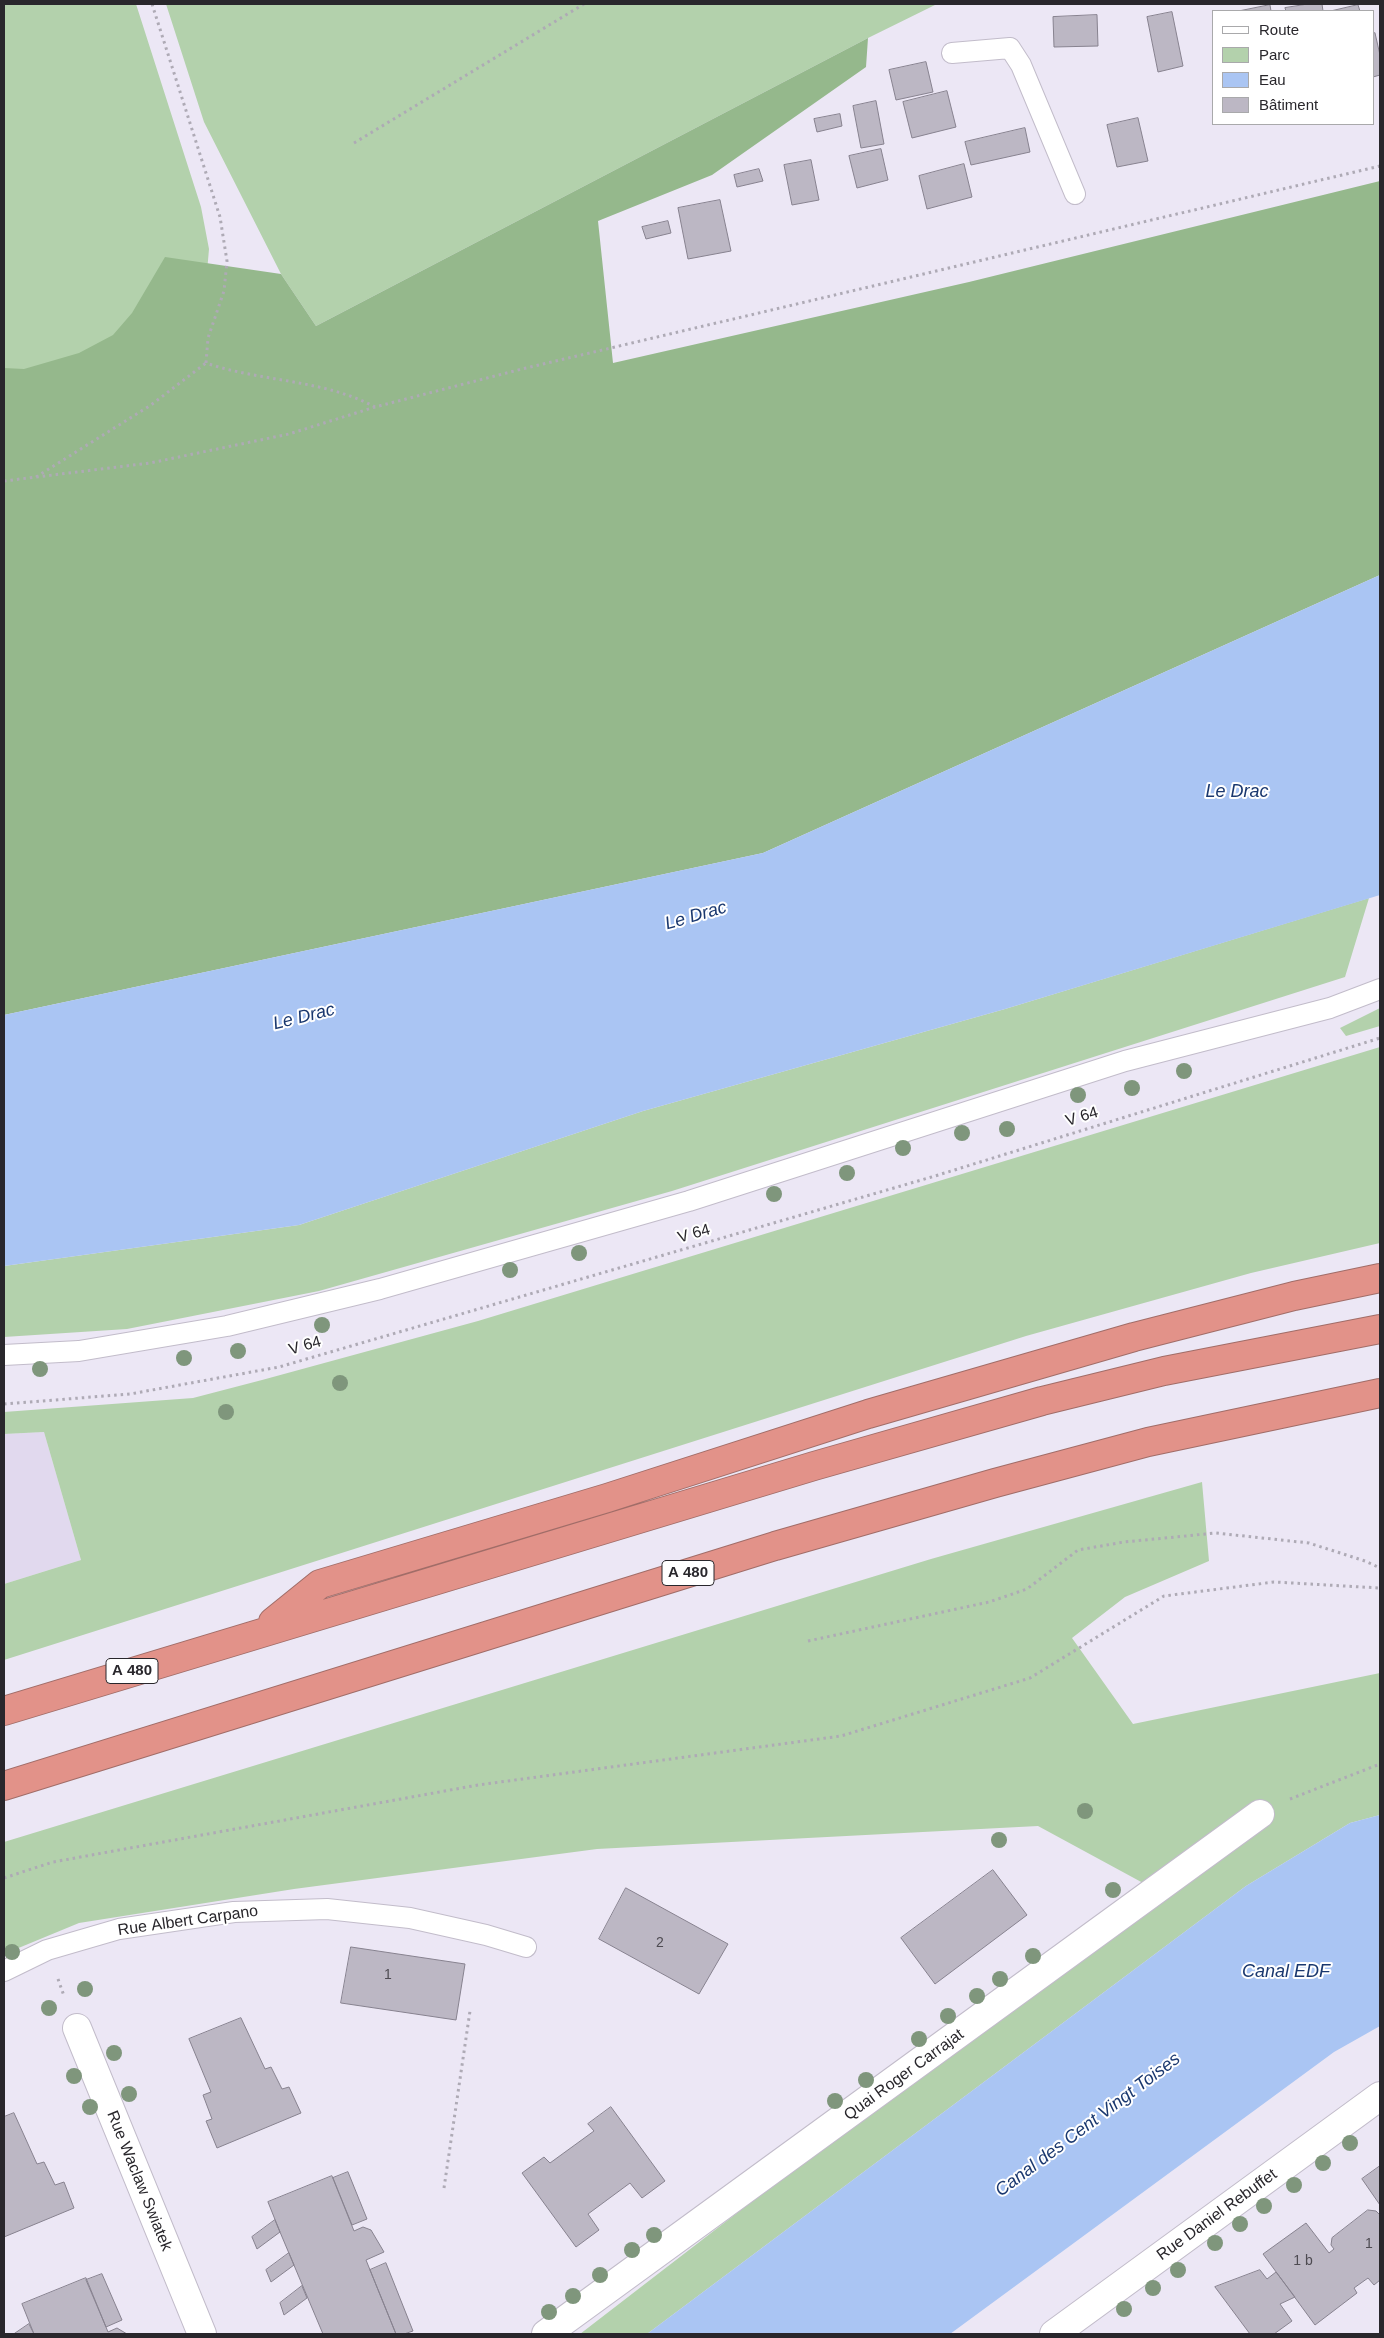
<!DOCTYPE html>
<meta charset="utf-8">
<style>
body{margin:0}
#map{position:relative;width:1384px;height:2338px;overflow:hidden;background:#ece7f5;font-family:Helvetica,sans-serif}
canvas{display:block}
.frame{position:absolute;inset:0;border:5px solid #29272c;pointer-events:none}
.legend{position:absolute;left:1212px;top:10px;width:162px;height:115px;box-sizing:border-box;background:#fff;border:1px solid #a9a9ab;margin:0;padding:6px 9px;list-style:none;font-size:15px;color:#29272c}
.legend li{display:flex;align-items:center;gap:10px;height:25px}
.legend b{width:25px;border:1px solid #a9a9ab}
</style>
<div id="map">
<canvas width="1384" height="2338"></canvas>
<div class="frame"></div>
<ul class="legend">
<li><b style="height:6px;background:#fff"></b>Route</li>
<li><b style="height:14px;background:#b3d1ac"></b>Parc</li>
<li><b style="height:14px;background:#aac5f3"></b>Eau</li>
<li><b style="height:14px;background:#bcb7c4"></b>Bâtiment</li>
</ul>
</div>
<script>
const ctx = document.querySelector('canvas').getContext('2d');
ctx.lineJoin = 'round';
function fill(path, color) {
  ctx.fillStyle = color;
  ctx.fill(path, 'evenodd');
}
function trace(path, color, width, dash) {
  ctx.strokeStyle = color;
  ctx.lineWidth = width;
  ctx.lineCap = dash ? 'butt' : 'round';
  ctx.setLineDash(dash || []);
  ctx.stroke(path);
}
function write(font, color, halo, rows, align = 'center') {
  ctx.font = font + ' Helvetica,sans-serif';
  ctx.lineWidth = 4;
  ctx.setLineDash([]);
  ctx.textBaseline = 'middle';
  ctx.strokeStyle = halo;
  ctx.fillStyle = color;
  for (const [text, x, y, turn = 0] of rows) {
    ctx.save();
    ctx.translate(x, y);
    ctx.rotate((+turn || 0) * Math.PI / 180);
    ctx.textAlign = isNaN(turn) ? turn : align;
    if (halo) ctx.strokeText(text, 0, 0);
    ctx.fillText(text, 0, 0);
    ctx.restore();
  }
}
const built = new Path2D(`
 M44,1432L81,1560L4,1584V1434Z`);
const green = new Path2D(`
 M4,4H136L201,207L209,249L204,306L4,437Z
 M166,4H937L868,38L316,326L281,274L204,122Z
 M1369,898L1345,977L672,1191L319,1291L127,1329L4,1337V1266L299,1225L643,1111L1005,1009Z
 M1380,1008V1026L1346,1036L1340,1028Z
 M1380,1047V1243L1251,1273L1026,1336L4,1660V1584L81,1560L44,1432L4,1434V1412L193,1398L262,1380L478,1321Z
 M1202,1482L1209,1561L1125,1597L1072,1638L1133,1724L1380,1673V1815L1350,1823L1246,1886L647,2334H580L1156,1890L1038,1826L597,1849L294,1889L79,1923L4,1954V1842L931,1559Z`);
const forest = new Path2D(`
 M868,38L866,67L712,175L598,221L613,363L969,282L1380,181V575L763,853L4,1015V368L24,369L79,353L113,335L132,313L165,257L281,274L316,326Z`);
const water = new Path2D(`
 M1380,575V895L1005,1009L643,1111L299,1225L4,1266V1015L763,853Z
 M1380,1815V2026L1334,2052L950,2334H647L1246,1886L1350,1823Z`);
const building = new Path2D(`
 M1308,4H1322L1323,11H1286L1285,8Z
 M1270,5L1271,11H1239Z
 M1358,5L1360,11H1331Z
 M1172,12L1183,66L1158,72L1147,17Z
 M1097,15L1098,46L1054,47L1053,17Z
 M1375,33L1380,55V75L1373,77V34Z
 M926,62L933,92L896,100L889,70Z
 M947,91L956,127L912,138L903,102Z
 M876,101L884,144L861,148L853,106Z
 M840,114L842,126L817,132L814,119Z
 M1138,118L1148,161L1117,167L1107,125Z
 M1025,128L1030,152L971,165L965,142Z
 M881,149L888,180L857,188L849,156Z
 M811,160L819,200L792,205L784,165Z
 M964,164L972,197L927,209L919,176Z
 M759,169L763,181L737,187L734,175Z
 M720,200L731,251L688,259L678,208Z
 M668,221L671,233L646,239L642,227Z
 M993,1870L1027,1915L935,1984L901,1938Z
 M626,1888L728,1944L699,1994L599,1939Z
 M351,1947L465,1964L456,2020L341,2003Z
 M241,2018L265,2069L271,2067L282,2089L289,2087L301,2113L217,2148L206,2121L212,2119L203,2095L211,2092L189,2039Z
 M611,2107L665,2181L642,2198L630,2183L588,2214L599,2230L576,2247L522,2173L544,2157L550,2163L594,2131L588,2124Z
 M14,2113L37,2164L44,2162L55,2185L64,2182L74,2208L4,2237V2117Z
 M1380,2166V2205L1362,2179Z
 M348,2172L367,2219L352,2225L333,2178Z
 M332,2176L354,2231L363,2227L371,2230L384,2252L366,2260L396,2334H323L280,2232L268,2202Z
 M1368,2210L1376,2211L1380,2215V2280L1374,2285L1368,2278L1354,2288L1357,2293L1315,2325L1263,2254L1306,2223L1329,2253L1334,2249L1331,2245L1332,2238Z
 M275,2220L280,2232L257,2249L252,2237Z
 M289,2253L294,2265L271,2282L266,2270Z
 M386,2263L413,2331L404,2334H396L370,2270Z
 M1260,2270L1267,2279L1276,2272L1295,2297L1280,2304L1292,2321L1274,2334H1250L1215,2287Z
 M102,2274L122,2320L106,2327L86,2280Z
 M86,2278L108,2332L117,2328L127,2334H34L22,2304Z
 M302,2286L307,2298L284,2315L280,2303Z
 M29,2324L34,2334H14Z`);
const path = new Path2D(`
 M152,4L220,217L227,261L224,291L208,338L206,363C261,382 323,379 375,407
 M354,143L584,4
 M36,477L151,405L206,363
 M4,481L150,463L289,434L375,407L522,369L1380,166
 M4,1404L130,1394L279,1367L935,1176L1380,1038
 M808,1641L989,1602L1027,1589L1078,1550L1124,1542L1216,1533L1309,1543L1365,1561L1380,1568
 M1290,1799L1380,1764
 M4,1878L53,1862L478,1785L841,1736L1030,1678L1164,1596L1274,1582L1380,1588
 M58,1979L64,1996
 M444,2188L470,2011`);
const service = new Path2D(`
 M952,53L1010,48L1021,65L1075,194
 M4,1355L79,1351L227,1326L380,1289L689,1201L1125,1061L1330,1008L1380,989
 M4,1971L47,1950L119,1929L234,1912L327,1909L410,1918L486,1935L526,1947`);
const minor = new Path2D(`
 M77,2028L202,2334
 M546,2334L1260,1814
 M1054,2334L1380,2096`);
const motorway = new Path2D(`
 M273,1622L320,1584L607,1498L868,1414L1134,1337L1294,1296L1380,1278
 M4,1711L814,1466L1042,1401L1164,1371L1380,1329
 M4,1786L775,1546L995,1483L1148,1442L1380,1393`);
const trees = [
 [1184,1071],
 [1132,1088],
 [1078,1095],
 [1007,1129],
 [962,1133],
 [903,1148],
 [847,1173],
 [774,1194],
 [579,1253],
 [510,1270],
 [322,1325],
 [238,1351],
 [184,1358],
 [40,1369],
 [340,1383],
 [226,1412],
 [1085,1811],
 [999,1840],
 [1113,1890],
 [12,1952],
 [1033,1956],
 [1000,1979],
 [85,1989],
 [977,1996],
 [49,2008],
 [948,2016],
 [919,2039],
 [114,2053],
 [74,2076],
 [866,2080],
 [129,2094],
 [835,2101],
 [90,2107],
 [1350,2143],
 [1323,2163],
 [1294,2185],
 [1264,2206],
 [1240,2224],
 [654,2235],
 [1215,2243],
 [632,2250],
 [1178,2270],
 [600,2275],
 [1153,2288],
 [573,2296],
 [1124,2309],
 [549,2312]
];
const numberNames = [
 ["2",660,1943],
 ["1",388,1975],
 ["1",1369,2244],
 ["1 b",1303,2261]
];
const shields = [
 [688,1573,52],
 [132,1671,52]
];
const shieldNames = [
 ["A 480",688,1573],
 ["A 480",132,1671]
];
const streetNames = [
 ["V 64",1082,1117,-17],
 ["V 64",694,1234,-16],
 ["V 64",305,1346,-16],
 ["Rue Albert Carpano",188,1921,-8],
 ["Quai Roger Carrajat",904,2075,-36],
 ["Rue Waclaw Swiatek",139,2181,68],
 ["Rue Daniel Rebuffet",1217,2215,-36]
];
const waterNames = [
 ["Le Drac",1237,792],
 ["Le Drac",696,916,-16],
 ["Le Drac",304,1017,-14],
 ["Canal EDF",1286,1972],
 ["Canal des Cent Vingt Toises",1088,2125,-37]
];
fill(built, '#e1d9ee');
fill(green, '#b3d1ac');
fill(forest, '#95b88c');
fill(water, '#aac5f3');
fill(building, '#bcb7c4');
trace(building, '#87828f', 1);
trace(service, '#c2bcca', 22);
trace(minor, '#c2bcca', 30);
trace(motorway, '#a16d68', 30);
trace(path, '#aeaab5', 3, [2.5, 4]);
trace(service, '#fff', 20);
trace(minor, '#fff', 28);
trace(motorway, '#e29289', 28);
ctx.fillStyle = '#7f967c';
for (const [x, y] of trees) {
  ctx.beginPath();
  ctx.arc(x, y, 8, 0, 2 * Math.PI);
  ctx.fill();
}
write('14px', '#4e4b52', null, numberNames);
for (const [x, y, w] of shields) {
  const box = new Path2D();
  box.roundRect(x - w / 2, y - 12.5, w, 25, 4);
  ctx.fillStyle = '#fff';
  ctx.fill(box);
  trace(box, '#29272c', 1);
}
write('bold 15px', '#29272c', null, shieldNames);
write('16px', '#29272c', '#fff', streetNames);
write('italic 18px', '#1a386f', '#fff', waterNames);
</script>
